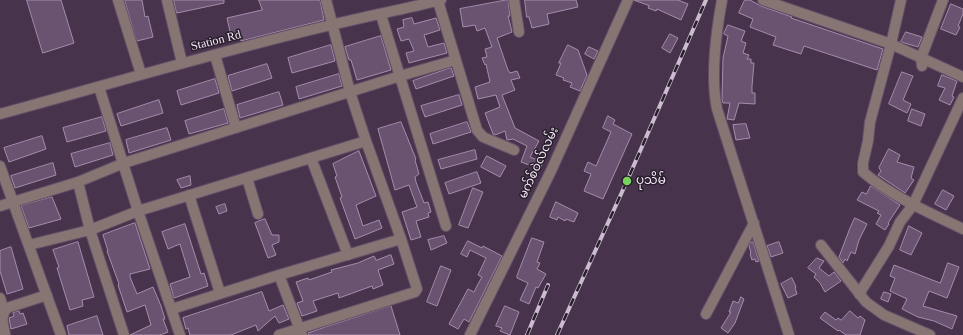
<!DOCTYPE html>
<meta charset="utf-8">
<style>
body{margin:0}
canvas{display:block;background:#48334d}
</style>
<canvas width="963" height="335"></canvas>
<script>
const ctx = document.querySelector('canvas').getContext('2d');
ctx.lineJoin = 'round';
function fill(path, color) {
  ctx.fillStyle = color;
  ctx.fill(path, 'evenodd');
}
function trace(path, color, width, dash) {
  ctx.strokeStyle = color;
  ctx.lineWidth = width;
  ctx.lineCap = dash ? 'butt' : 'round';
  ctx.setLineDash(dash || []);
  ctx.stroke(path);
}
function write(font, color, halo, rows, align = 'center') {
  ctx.font = font + ' "Times New Roman","Noto Sans Myanmar",serif';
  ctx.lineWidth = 3;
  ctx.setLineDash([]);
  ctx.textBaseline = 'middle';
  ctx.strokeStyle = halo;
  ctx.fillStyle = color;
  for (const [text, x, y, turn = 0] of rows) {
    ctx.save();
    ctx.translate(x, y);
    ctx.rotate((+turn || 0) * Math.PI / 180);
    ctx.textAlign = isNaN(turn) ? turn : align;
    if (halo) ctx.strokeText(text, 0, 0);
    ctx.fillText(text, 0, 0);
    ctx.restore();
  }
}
const building = new Path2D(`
 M27,0H61L74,43L43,53Z
 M125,0H142L145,17L148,16L153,37L137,41Z
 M174,0H224V3L177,13Z
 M259,0H320L324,20L241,41L239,34L231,36L227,18L262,10Z
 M508,0L510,16H508L512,32L497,38L508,70L510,73L517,71L520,78L511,80L515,90L502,95L515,128L539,141L530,157L543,162L540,169L521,162L527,146L513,139L507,140L505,131L495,135L493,134L485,113L500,107L496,95L478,99L475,87L490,82L486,64L485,65L482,58L487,57L485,49L492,47L485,28L477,31L475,25L463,27L460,9Z
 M525,0H576L578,7L547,14L549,24L532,28L529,17H527Z
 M634,0H678L688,4L681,20L657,9L656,11L648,8L649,6Z
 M745,0H750L761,6L792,17L791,18L883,49L877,70L804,46L801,54L773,45L776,37L750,27L753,19L739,13Z
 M951,4L963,9V14L958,26L960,27L956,35L941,29Z
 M412,18L414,24L436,18L440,30L424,35L428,47L444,43L447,53L409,63L406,53L414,51L409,39L401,41L397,29L404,27L403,20Z
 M728,25L745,31L741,41L746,43L743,53L749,55L747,59H751V63H754L752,86V93H755V104L739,103L734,120L727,119L730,103H723L722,100L723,58L728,36L724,34Z
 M906,32L922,37L918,47L901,42Z
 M670,34L678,38L670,53L662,48Z
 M381,36L391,70L357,80L351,60H349L348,57L345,47Z
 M331,45L335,61L292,73L288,58Z
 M568,45L578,50L587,75L580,91L570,87L572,83L563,80L564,78L556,75L561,63H559Z
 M589,47L598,51L594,59L585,54Z
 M267,64L272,78L232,91L228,76Z
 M451,68L454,76L416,89L413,81Z
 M902,72L913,76L903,100L911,104L907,113L889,104Z
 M339,74L342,86L299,99L296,87Z
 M942,75L957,81L952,96L954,97L950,105L939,100L945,88L938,86Z
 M215,79L219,93L181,105L177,91Z
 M279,92L283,105L240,118L237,105Z
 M459,95L462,105L425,117L421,106Z
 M159,100L163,113L121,126L117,114Z
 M224,109L228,123L189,134L185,121Z
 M912,109L925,114L921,126L908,121Z
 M608,116L615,120L613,124L632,134L603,199L584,191L591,174L584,171L588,162L596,166L611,132L603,128Z
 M102,117L106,131L67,142L63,128Z
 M401,122L416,159L415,160L419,174L415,177L416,182L424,203L428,202L431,212L428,213L429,217L416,221L421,237L411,240L402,212L417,207L409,185L395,190L378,129Z
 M467,122L471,132L433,144L430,134Z
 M746,124L750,138L736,140L733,125Z
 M167,128L171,140L129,153L126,140Z
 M42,136L46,149L9,162L4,148Z
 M110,143L113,155L75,167L71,154Z
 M889,149L900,155L897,162L914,167L911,178L914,180L905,193L878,175L881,171L879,168Z
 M475,150L477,159L441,169L438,160Z
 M359,151L376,196L356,205L363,226L379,220L382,228L355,239L340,198L342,197L335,177L337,176L333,164Z
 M487,156L506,166L500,177L481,167Z
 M53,163L56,175L15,188L11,176Z
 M477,172L481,183L449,194L445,183Z
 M190,176L191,185L181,188L177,180Z
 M871,186L900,205L888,223L889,224L885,230L876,224L881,215L877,213L879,211L857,200L862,192L866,194Z
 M473,188L483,192L468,228L459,225Z
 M943,190L954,196L946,210L935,204Z
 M52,197L61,219L29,228L21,206Z
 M556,202L578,213L574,222L566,219L565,221L558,217L557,220L550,217Z
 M225,204L227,211L219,214L216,207Z
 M855,218L867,224L859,240L855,254L851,252L847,261L845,259L843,263L839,257L850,228Z
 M265,219L272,235H279V242L272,245L276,255L268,258L255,223Z
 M135,223L150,269L130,274V277L137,294L153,287L161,306L165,319H163L168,332L160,335H130L151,325L145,305L127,312L118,285L119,284L107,251H108L103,235Z
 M185,224L201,274L204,273L208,286L174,298L170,284L190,277L180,244L168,249L162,232Z
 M909,226L922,233L911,255L900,250Z
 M444,236L447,243L431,250L428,240Z
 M532,238L544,242L537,262L540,263L537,269L546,274L538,288L536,287L529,304L520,300L528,283L517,278V276Z
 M468,241L482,248L483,246L502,256L469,322L464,319L458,329L449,324L468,289L474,292L478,284L482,277L478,275L486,258L470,250L467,257L461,254Z
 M78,242L94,297L82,300L83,306L70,310L57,268L59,267L53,250Z
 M751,242H753L759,261L756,262L755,259L752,260L750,254L751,253L749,246Z
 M779,242L783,253L771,257L767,246Z
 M11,247L23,289L7,294L0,271V251Z
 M391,255L394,264L378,270L383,285L373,289L372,286L339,298L338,293L313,301L317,311L302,316L297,303L303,301L296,282L308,278L309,280L332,272L331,270L358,263L374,256L376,260Z
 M817,258L824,261L819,268L829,276L834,272L841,281L825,292L820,283L814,277L816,274L808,268Z
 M948,263L959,267L947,298L929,291L923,306L957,316L952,329L934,321L918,317L902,309L907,299L890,291L895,278L890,276L894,265L940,283Z
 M441,266L451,270L437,306L427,302Z
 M792,278L796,287L795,288L797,294L788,298L781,284Z
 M262,292L269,311L283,305L289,319L279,323L275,316L258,331L256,325L231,335H190L188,328L186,329L183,318Z
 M884,292L891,294L888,302L881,299Z
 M741,297L744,299L735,323L728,333L721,328L731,312H729L733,301L738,303Z
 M391,306L400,335H308V333L325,327Z
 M505,306L519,312L510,335L500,331L502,328L496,326Z
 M19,311L20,314L23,313L27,324L11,329L9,318L14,316L13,313Z
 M850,311L858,318L860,316L865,320L860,335H846L839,330L838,331L820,318L825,312L836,320L838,318L841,320Z
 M97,316L103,335H69L67,326Z`);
const minor = new Path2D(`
 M118,0L141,74
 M167,0L182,63
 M514,0L519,32
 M722,0C716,33 710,76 717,109L789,335
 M763,0L891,44L963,77
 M901,0L891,44L870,122L868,141L863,163V172C891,196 930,213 963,229
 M438,1L477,130L483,137L514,150
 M381,15L446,226
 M215,55L236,128
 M922,66L921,58L943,0
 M99,87L138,211L180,335
 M0,114C110,84 220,51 331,25C368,16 405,9 441,0
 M311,158L348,255
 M0,166L61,335
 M247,178L258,214
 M78,182L90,230L124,335
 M189,195L220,293
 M0,206L78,182L124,163L400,76L456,60
 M29,245L90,230L138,211L366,141
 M821,245L866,302L884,315L930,335
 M279,275L302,335
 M859,294L889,246L900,222L913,205L963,98
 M0,298L4,311
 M172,309L279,275L401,239
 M706,314L754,223
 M5,334C3,324 0,316 7,308L47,295
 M279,335L415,292L417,289L401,239L366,141L350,92L326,0
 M470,335L551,171L628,0`);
const rail = new Path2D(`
 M527,335L548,285
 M557,335L627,181L706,0`);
const markers = [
 [627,181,5,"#76d25a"]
];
const streetNames = [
 ["Station Rd",216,41,-14],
 ["မက်စ်ဝဲလ်လမ်း",539,163,-65]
];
const poiNames = [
 ["ပုသိမ်",636,181]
];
fill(building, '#6a5370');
trace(building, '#a48cab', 1);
trace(minor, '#645068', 12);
trace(minor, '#877574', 10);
trace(rail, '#cbbcd0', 4);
trace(rail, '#281f2b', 2.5, [8]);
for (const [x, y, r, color] of markers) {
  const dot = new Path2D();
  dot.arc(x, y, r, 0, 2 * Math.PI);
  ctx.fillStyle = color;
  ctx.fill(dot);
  trace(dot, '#281f2b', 1.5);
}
write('12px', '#f4e7f8', '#281f2b', streetNames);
write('12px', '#f4e7f8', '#281f2b', poiNames, 'left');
</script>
